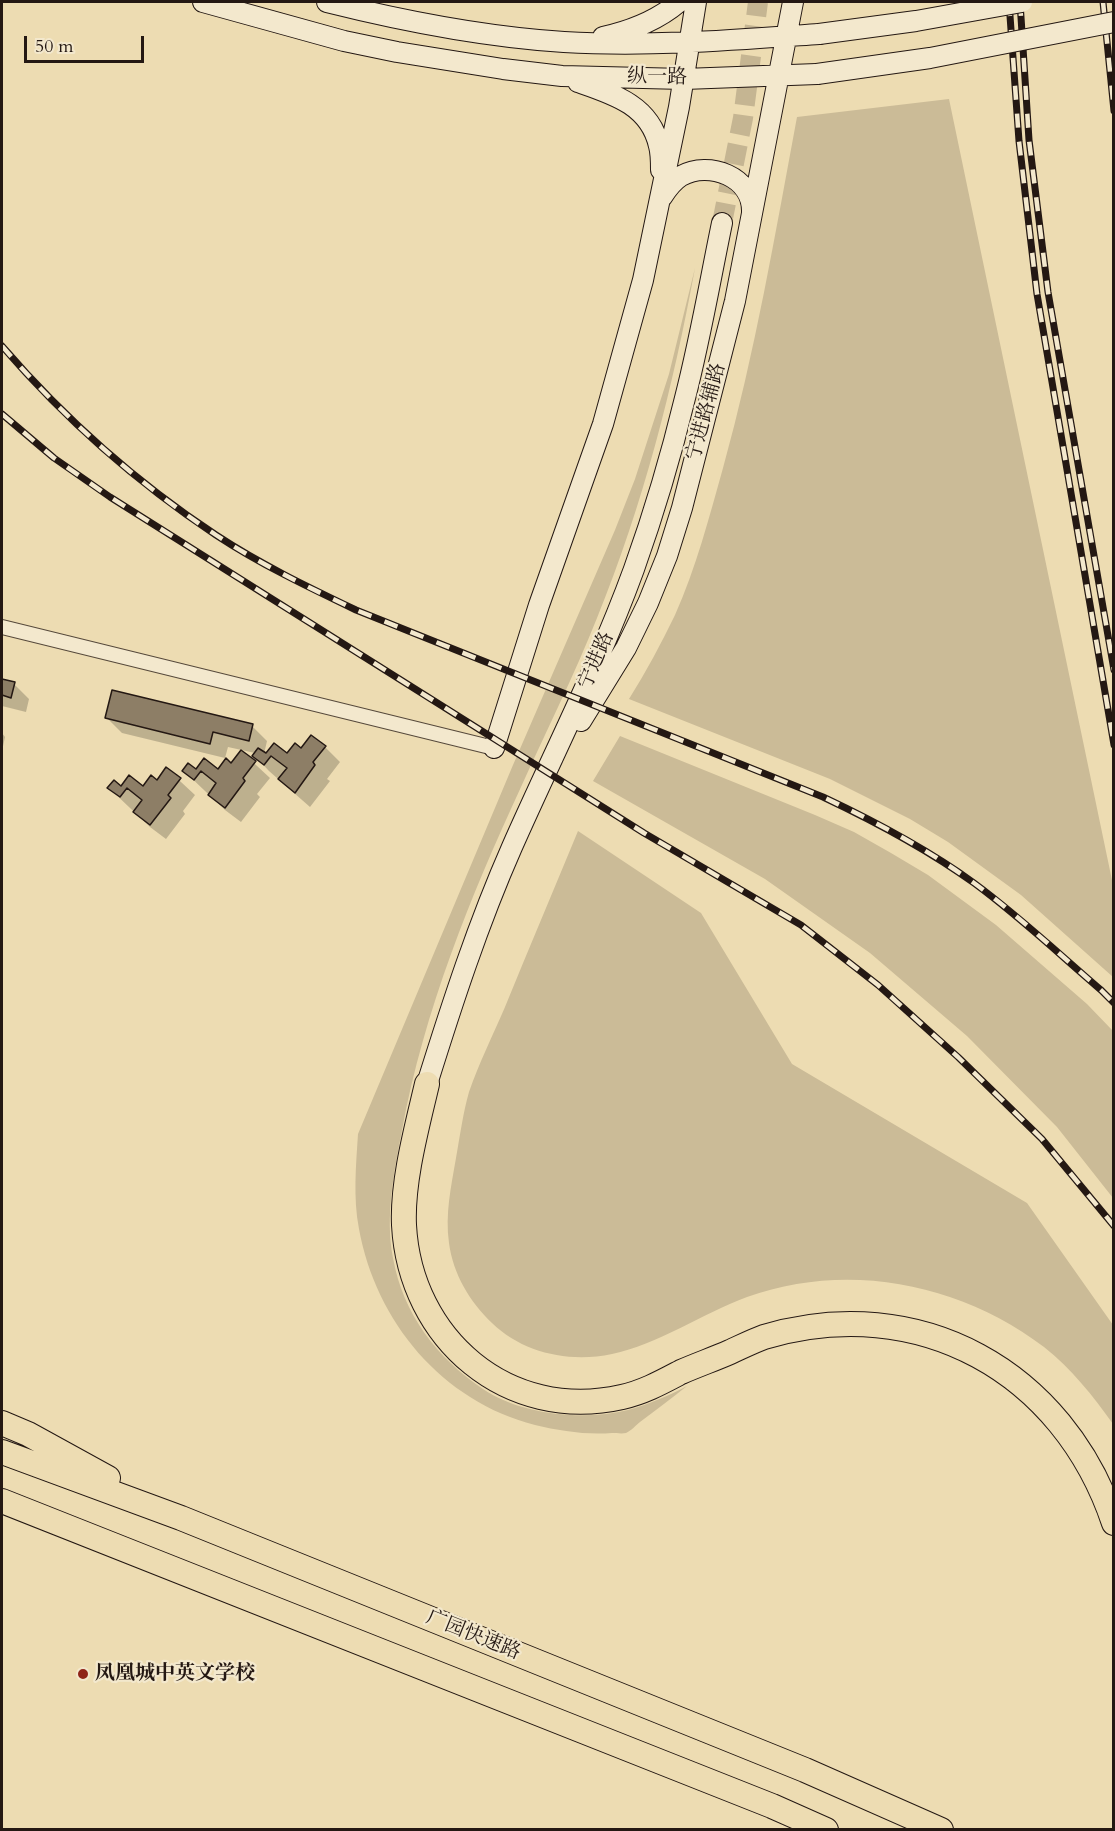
<!DOCTYPE html>
<meta charset="utf-8">
<style>
body{margin:0}
#map{position:relative;width:1115px;height:1831px;overflow:hidden;background:#eddcb2;font-family:Cardo,serif}
canvas{display:block}
.frame{position:absolute;inset:0;border:3px solid #241813;pointer-events:none}
.scale{position:absolute;left:24px;top:36px;width:120px;height:27px;box-sizing:border-box;border:3px solid #241813;border-top:0;padding-left:8px;font-size:18px;line-height:21px;white-space:nowrap;color:#241813;-webkit-text-stroke:4px #f3e8cd;paint-order:stroke}
</style>
<div id="map">
<canvas width="1115" height="1831"></canvas>
<div class="frame"></div>
<div class="scale">50 m</div>
</div>
<script>
const ctx = document.querySelector('canvas').getContext('2d');
ctx.lineJoin = 'round';
function fill(path, color) {
  ctx.fillStyle = color;
  ctx.fill(path, 'evenodd');
}
function trace(path, color, width, dash) {
  ctx.strokeStyle = color;
  ctx.lineWidth = width;
  ctx.lineCap = dash ? 'butt' : 'round';
  ctx.setLineDash(dash || []);
  ctx.stroke(path);
}
function write(font, color, halo, rows, align = 'center') {
  ctx.font = font + ' Cardo,"Noto Serif SC",serif';
  ctx.lineWidth = 4.5;
  ctx.setLineDash([]);
  ctx.textBaseline = 'middle';
  ctx.strokeStyle = halo;
  ctx.fillStyle = color;
  for (const [text, x, y, turn = 0] of rows) {
    ctx.save();
    ctx.translate(x, y);
    ctx.rotate((+turn || 0) * Math.PI / 180);
    ctx.textAlign = isNaN(turn) ? turn : align;
    if (halo) ctx.strokeText(text, 0, 0);
    ctx.fillText(text, 0, 0);
    ctx.restore();
  }
}
const green = new Path2D(`
 M949,99L1113,885V977L1021,895L948,842L910,819L830,779L629,699C646,672 661,644 675,615C696,568 709,518 723,468C755,353 775,235 797,117Z
 M695,268C673,388 643,505 597,618C574,676 546,731 521,787C470,897 424,1011 402,1130C394,1172 385,1216 393,1258C403,1314 437,1358 483,1389C521,1415 584,1421 628,1410C649,1404 668,1396 687,1386C672,1398 656,1410 640,1422C636,1425 631,1431 626,1433C622,1434 616,1433 612,1433C586,1435 560,1431 535,1425C442,1401 376,1322 359,1229C353,1198 356,1165 358,1134L513,765L615,530L635,479L669,374Z
 M620,736L815,815L854,832L891,853L928,875L996,925L1087,1004L1113,1031V1198L1057,1127L967,1036L870,953L765,879L593,781Z
 M578,831L701,913L792,1064L1027,1203L1113,1325V1424C1093,1396 1071,1368 1044,1347C960,1283 847,1261 747,1297C703,1313 657,1345 612,1354C569,1363 523,1353 492,1323C470,1302 453,1274 449,1243C445,1214 451,1187 456,1158C460,1136 463,1113 469,1092C479,1063 493,1035 505,1007C529,948 554,889 578,831Z`);
const shadow = new Path2D(`
 M2,680L14,684L29,699L26,712L2,706Z
 M107,718L252,726L267,741L264,754L288,755L302,750L325,747L340,762L327,779L330,781L310,807L269,771L254,755L255,753L228,747L225,758L122,733Z
 M2,733L5,737L2,751Z
 M242,752L270,778L257,794L260,797L241,822L225,810L184,771H218L232,765Z
 M167,769L195,795L183,811L185,814L166,839L150,827L109,788H143L157,782Z`);
const building = new Path2D(`
 M2,679L15,682L11,698L2,695Z
 M112,690L253,724L249,741L213,732L210,744L105,718Z
 M311,735L326,746L313,762L315,765L295,793L278,779L287,768L271,756L264,765L252,756L258,748L266,753L274,743L287,753L295,743L301,748Z
 M241,750L256,761L243,778L245,781L225,808L208,795L216,783L201,771L194,780L182,771L188,763L196,769L204,758L218,769L226,758L231,763Z
 M166,767L181,778L168,795L171,798L150,825L133,812L142,800L127,788L120,797L107,788L114,780L121,786L129,775L143,786L151,775L157,780Z`);
const secondaryTunnel = new Path2D(`
 M722,223L743,118L758,2`);
const street = new Path2D(`
 M2,627L494,748`);
const secondary = new Path2D(`
 M203,2L344,41L397,52L503,69L562,76L684,79L817,74
 M327,2C403,21 486,37 564,42C649,47 734,40 819,34
 M603,37C630,31 658,20 679,2
 M578,82C613,94 650,105 659,146C661,153 661,162 661,170
 M662,197C667,189 673,181 681,176C709,160 753,177 752,212
 M581,721L626,648L648,603L667,556L682,508L735,301L793,2
 M494,748L539,605L603,424L643,280L679,107L696,2
 M427,1084C452,1004 478,924 512,847C553,754 599,665 634,569C654,513 671,456 685,398C700,340 710,281 722,223`);
const highway = new Path2D(`
 M427,1084C417,1127 402,1181 404,1225C410,1339 508,1423 622,1397C644,1392 662,1382 681,1372C697,1365 714,1359 730,1352C741,1347 753,1341 764,1337C919,1291 1063,1371 1114,1523
 M2,1423L28,1434L108,1478
 M2,1452L181,1518L805,1770L941,1830
 M2,1501L772,1806L826,1830`);
const rail = new Path2D(`
 M1009,2L1019,141L1037,294L1114,745
 M1020,2L1029,140L1048,292L1114,670
 M1103,2L1114,111
 M2,346C65,419 136,482 216,535C260,564 308,587 356,610L823,797C876,822 927,849 974,883C1019,916 1059,954 1101,990L1114,1003
 M2,414L54,458L110,497L644,833L801,925L878,985L958,1057L1042,1139L1114,1226`);
const secondaryBridge = new Path2D(`
 M819,34L916,21L1022,2
 M817,74L930,58L1114,22`);
const markers = [
 [83,1674,6,"#8f2418"]
];
const streetNames = [
 ["纵一路",657,78,1],
 ["宁进路辅路",707,412,-75],
 ["宁进路",597,661,-67],
 ["广园快速路",473,1636,22]
];
const poiNames = [
 ["凤凰城中英文学校",95,1674]
];
fill(green, '#cbbb97');
fill(shadow, '#0003');
fill(building, '#8d7e66');
trace(building, '#241813', 1.5);
trace(secondaryTunnel, '#c5b592', 20, [20, 10]);
trace(street, '#56493b', 16);
trace(secondary, '#241813', 22);
trace(highway, '#241813', 26);
trace(street, '#f3e8cd', 14);
trace(secondary, '#f3e8cd', 20);
trace(highway, '#eddcb2', 24);
trace(rail, '#241813', 7);
trace(rail, '#f3e8cd', 4.5, [14]);
trace(secondaryBridge, '#241813', 22, []);
trace(secondaryBridge, '#f3e8cd', 20);
for (const [x, y, r, color] of markers) {
  const dot = new Path2D();
  dot.arc(x, y, r, 0, 2 * Math.PI);
  ctx.fillStyle = color;
  ctx.fill(dot);
  trace(dot, '#f3e8cd', 2);
}
write('20px', '#241813', '#f3e8cd', streetNames);
write('bold 20px', '#241813', '#f3e8cd', poiNames, 'left');
</script>
